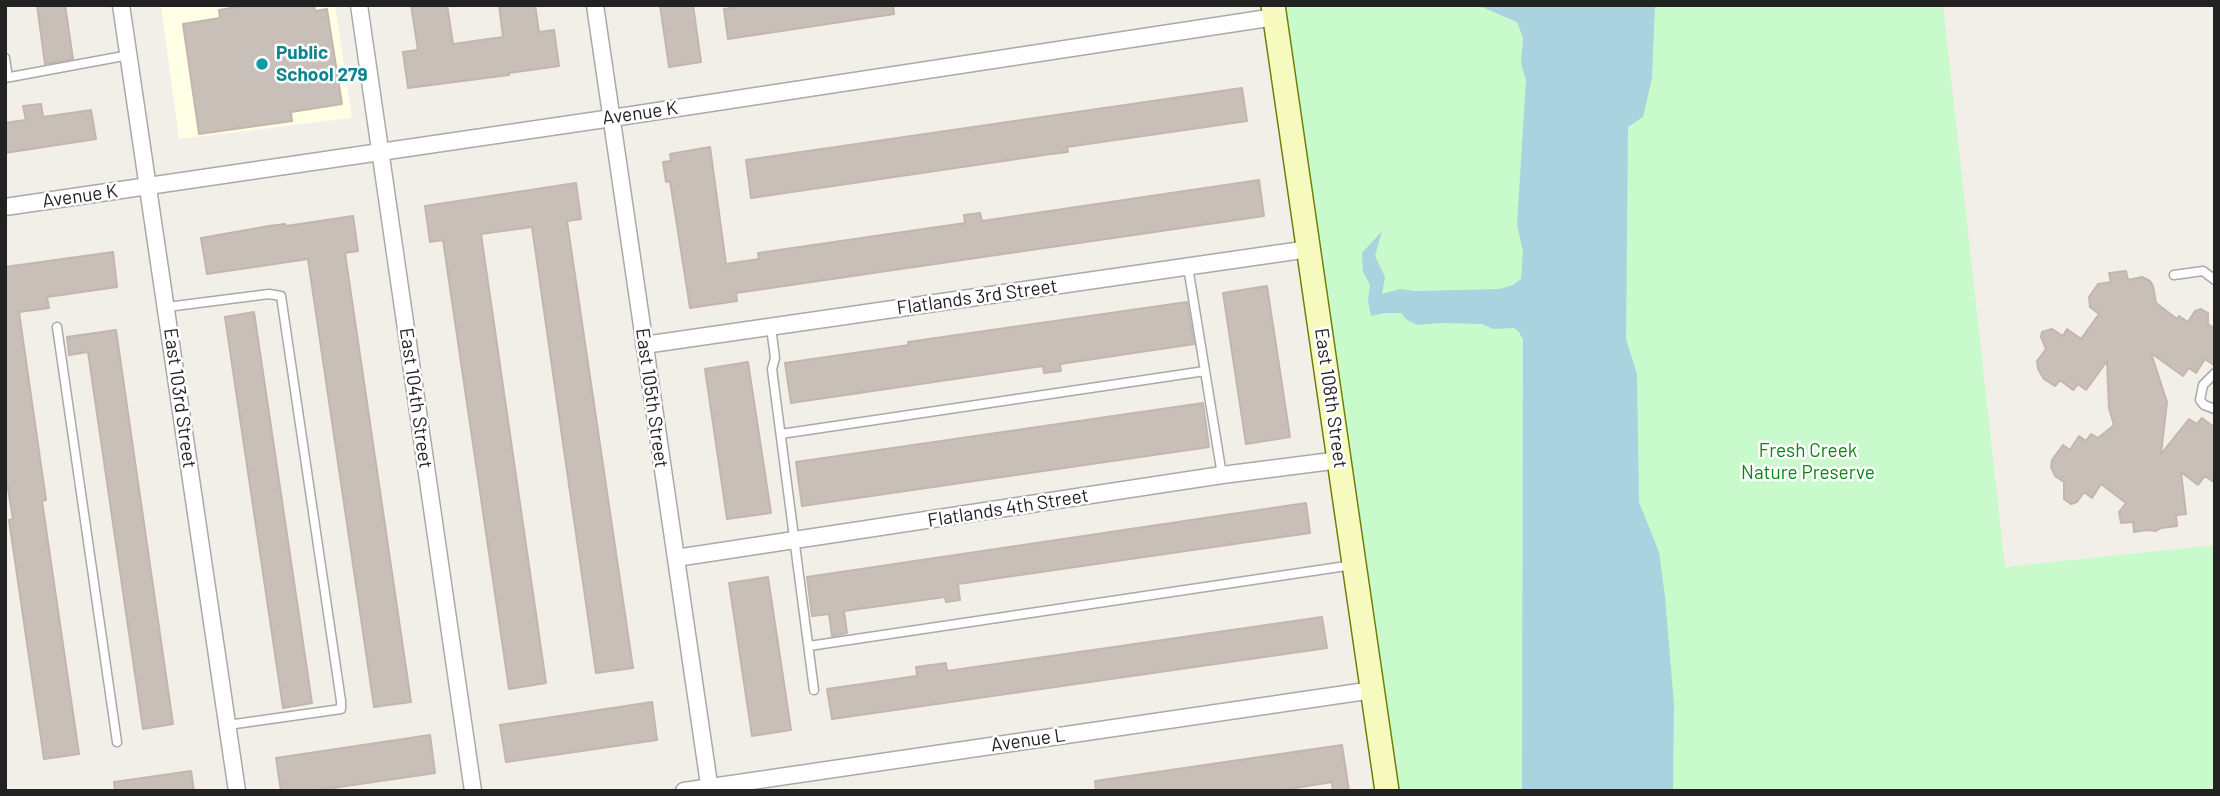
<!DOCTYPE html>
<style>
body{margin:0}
#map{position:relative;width:2220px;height:796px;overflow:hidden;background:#f2efe9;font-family:Barlow,sans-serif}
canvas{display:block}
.frame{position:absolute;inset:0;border:7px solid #222;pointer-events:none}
</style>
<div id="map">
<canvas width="2220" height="796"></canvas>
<div class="frame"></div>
</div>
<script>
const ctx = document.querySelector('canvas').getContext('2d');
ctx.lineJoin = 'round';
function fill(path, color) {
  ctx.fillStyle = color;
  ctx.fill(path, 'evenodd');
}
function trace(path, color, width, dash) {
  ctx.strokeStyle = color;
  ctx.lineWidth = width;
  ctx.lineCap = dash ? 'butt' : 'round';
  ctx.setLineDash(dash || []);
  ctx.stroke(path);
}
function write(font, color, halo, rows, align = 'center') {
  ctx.font = font + ' Barlow,sans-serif';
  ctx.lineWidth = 5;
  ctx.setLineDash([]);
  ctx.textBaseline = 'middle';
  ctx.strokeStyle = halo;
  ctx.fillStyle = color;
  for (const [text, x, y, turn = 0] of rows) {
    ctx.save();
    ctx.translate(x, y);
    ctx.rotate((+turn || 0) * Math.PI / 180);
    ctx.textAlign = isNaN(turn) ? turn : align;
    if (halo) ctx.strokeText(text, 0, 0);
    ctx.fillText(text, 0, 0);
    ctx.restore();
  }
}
const education = new Path2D(`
 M161,5H335L352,118L179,139Z`);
const park = new Path2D(`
 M1274,5H1506L1547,23L1543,791H1391Z
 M1643,5H1943L2005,567L2215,545V791H1660L1624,500L1616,120Z`);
const water = new Path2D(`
 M1477,5H1655L1652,78L1643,117L1628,127L1626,339L1637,374L1639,502L1659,552L1665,597L1674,705L1673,791H1522L1523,340L1519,332L1514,328L1493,329L1482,324L1442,323L1417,325L1407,320L1401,313H1385L1371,316L1368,301L1370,285L1363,272L1362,253L1382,231L1375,256L1385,277L1382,294L1400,289L1416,291L1499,289L1513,285L1521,279L1523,251L1517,225L1526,80L1521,63L1523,38L1517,22Z`);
const building = new Path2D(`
 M37,5H65L73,59L45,64Z
 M248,5H314L315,11L327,9L342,104L291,112L292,121L199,134L183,24L220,18L219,10Z
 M411,5H447L453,44L503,37L499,5H535L539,32L554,30L559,66L509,73V75L408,88L403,52L418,50Z
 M660,5H693L701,62L669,67Z
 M748,5H893L894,14L728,39L724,9Z
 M1242,88L1247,121L1067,147L1068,152L1051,154L751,198L746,160Z
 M41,104L43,117L91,110L96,139L5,153V123L26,120L23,106Z
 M710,147L726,264L759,259L758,253L965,223L964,215L980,213L982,221L1259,180L1264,216L736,293L737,301L690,308L670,181L666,182L663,162L671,161L670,154Z
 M576,183L581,219L567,221L633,668L596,673L532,227L481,234L546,683L509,689L443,240L430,242L425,206Z
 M353,216L358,251L345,253L411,702L374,707L308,259L207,274L201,238L269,226L285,224L286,226Z
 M113,252L117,287L47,297L49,308L19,312L46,500L42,501L79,754L44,759L9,520L13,519L5,471V267Z
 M2126,271L2128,280L2142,277L2150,281L2153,286L2156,303L2177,319L2179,316L2188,322L2195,311L2201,309L2208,313V324L2215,329V366L2205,359L2196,373L2189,368L2183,376L2151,353L2167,402L2161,454L2189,419L2197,424L2202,418L2215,428V483L2205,476L2198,485L2181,472L2186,514L2176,515L2177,526L2161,528L2156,531L2147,530L2134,532L2133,522L2121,523L2119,512L2126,503L2101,484L2092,498L2084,492L2077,502L2071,504L2064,499V482L2055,476L2051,467L2052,460L2063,445L2070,450L2079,436L2086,441L2091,434L2098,438L2114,425L2109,408L2107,361L2086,390L2078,384L2073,390L2060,380L2055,386L2044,379L2038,369L2037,361L2046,349L2041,337L2042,332L2052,329L2063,336L2067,329L2081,339L2099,314L2090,307L2089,297L2098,284L2111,282L2109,273Z
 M1267,286L1290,437L1246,444L1223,293Z
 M1187,302L1194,344L1060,364L1061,371L1044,373L1043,366L791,403L785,363L909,345L908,342Z
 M254,312L312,703L283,708L225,317Z
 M116,330L173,724L143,729L88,352L69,355L67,337Z
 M748,362L771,513L727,519L705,369Z
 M1203,403L1209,447L802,506L796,462Z
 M1306,503L1310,533L958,584L960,600L946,602L945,597L844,611L847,633L832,636L829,614L812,616L807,577Z
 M768,577L791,730L752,736L729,583Z
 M1322,617L1327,648L832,719L827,689L917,676L916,667L946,663L947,671Z
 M652,702L657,740L506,762L500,725Z
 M430,735L435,773L312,791H281L276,758Z
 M1342,745L1349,791H1333L1332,782L1277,791H1096L1095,781Z
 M191,771L194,791H115L114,782Z`);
const lane = new Path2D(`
 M5,58L8,77
 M5,78L129,55
 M1188,267L1222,475
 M2174,275L2203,271L2215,280
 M167,307L269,294L281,296L341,701V709L228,725
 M57,327L117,742
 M771,327L775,358L772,369L814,690
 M2215,373L2203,385L2200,400L2204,405L2215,409
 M781,434L1205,371
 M809,646L1353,565`);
const street = new Path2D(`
 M121,5L237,791
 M359,5L473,791
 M595,5L710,791
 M5,207L612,118L1275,17
 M644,345L1309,249
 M676,558L1222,475L1340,460
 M684,791L1373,690`);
const secondary = new Path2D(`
 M1273,5L1387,791`);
const markers = [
 [262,64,7,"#0f9aa8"]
];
const cultureNames = [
 ["Public",276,53],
 ["School 279",276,75]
];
const streetNames = [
 ["Avenue K",640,113,-8],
 ["Avenue K",80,196,-8],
 ["Flatlands 3rd Street",977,297,-8],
 ["East 103rd Street",180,398,82],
 ["East 104th Street",416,398,82],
 ["East 105th Street",652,398,82],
 ["East 108th Street",1331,398,82],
 ["Flatlands 4th Street",1008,508,-9],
 ["Avenue L",1028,740,-8]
];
const parkNames = [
 ["Fresh Creek",1808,451],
 ["Nature Preserve",1808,473]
];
fill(education, '#ffffe5');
fill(park, '#c8facc');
fill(water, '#aad3df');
fill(building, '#c7bfb8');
trace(building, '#c4b6ab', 2);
trace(lane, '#a9a9a9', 11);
trace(street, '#a9a9a9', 19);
trace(secondary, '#707d05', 26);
trace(lane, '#fff', 8);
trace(street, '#fff', 16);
trace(secondary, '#f7fabf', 23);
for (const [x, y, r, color] of markers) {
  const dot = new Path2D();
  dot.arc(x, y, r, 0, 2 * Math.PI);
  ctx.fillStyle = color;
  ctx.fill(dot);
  trace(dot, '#fff', 2.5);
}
write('bold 19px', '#0d838f', '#fff', cultureNames, 'left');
write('19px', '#222', '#fff', streetNames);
write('19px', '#0c8416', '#fff', parkNames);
</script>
